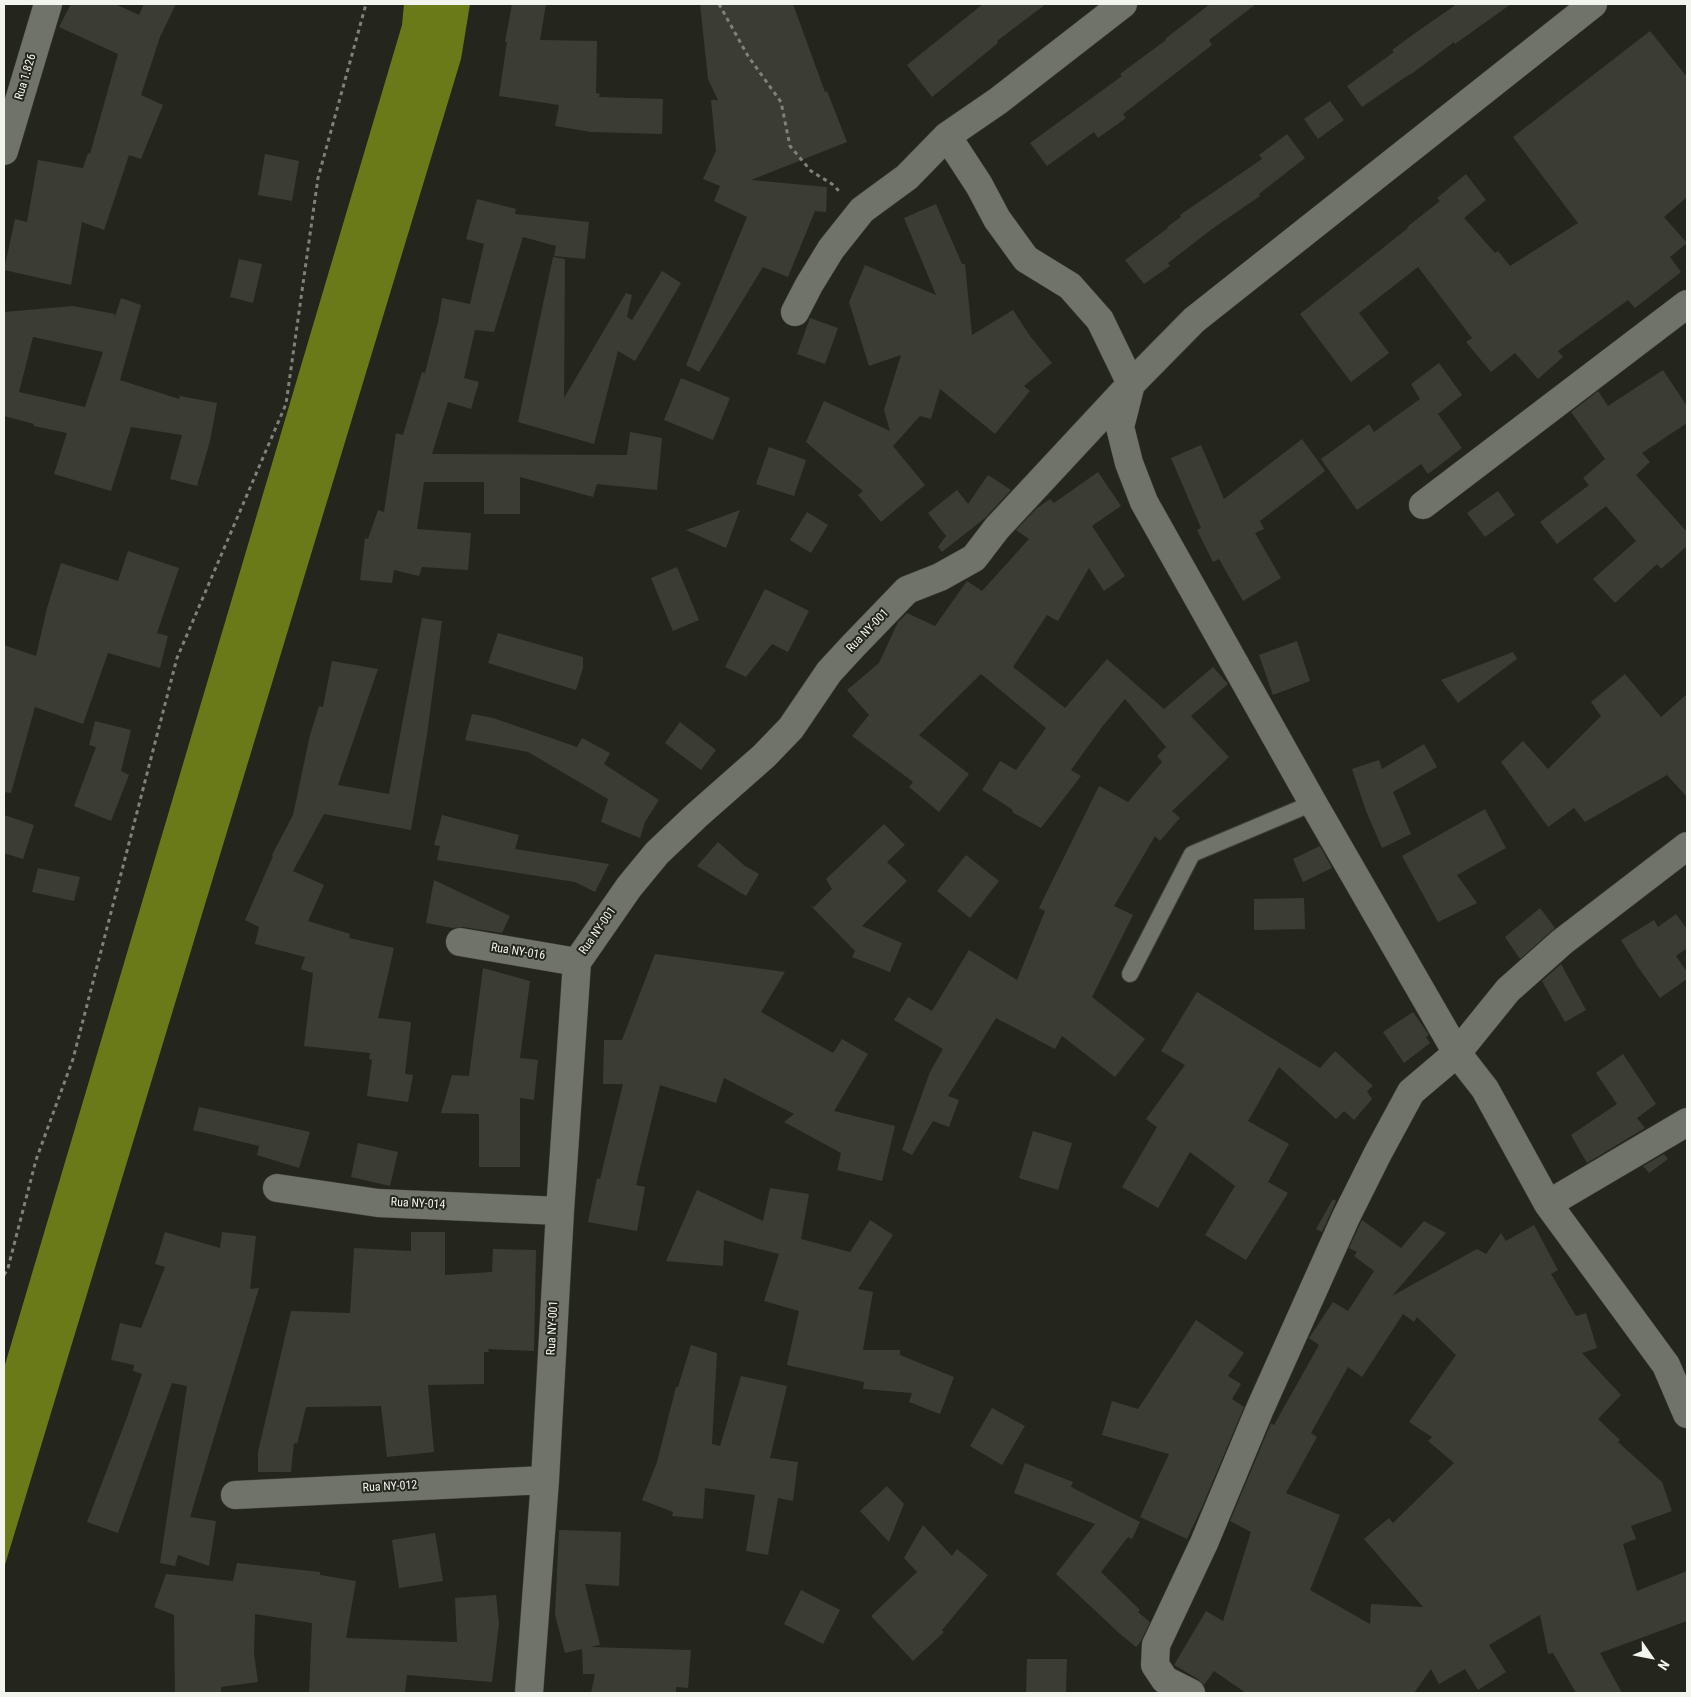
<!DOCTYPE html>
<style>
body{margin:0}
#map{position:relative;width:1691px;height:1697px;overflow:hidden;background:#24261e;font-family:"Roboto Condensed",sans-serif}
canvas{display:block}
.frame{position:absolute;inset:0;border:5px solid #f2f4ee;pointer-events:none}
.north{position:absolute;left:1626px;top:1632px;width:50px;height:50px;-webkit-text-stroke:4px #24261e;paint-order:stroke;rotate:123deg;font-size:14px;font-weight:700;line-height:20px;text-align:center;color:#f2f4ee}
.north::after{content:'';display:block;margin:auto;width:18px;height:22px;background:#f2f4ee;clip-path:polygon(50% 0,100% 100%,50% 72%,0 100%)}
</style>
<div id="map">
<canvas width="1691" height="1697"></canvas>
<div class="frame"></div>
<div class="north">N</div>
</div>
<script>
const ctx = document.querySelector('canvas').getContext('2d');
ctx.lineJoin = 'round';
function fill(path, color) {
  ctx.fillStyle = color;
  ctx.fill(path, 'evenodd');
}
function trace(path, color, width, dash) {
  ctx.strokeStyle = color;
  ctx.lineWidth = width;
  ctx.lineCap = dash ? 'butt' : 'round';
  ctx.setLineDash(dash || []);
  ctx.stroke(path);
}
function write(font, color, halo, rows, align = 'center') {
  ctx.font = font + ' "Roboto Condensed",sans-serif';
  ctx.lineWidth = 4;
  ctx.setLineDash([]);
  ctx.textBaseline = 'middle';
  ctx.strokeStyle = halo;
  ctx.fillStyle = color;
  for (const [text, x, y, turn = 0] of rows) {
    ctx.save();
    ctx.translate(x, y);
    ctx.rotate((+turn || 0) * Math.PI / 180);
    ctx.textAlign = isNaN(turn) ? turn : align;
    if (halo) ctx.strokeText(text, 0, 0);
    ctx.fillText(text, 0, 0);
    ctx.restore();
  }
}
const water = new Path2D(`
 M404,4H470L461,59L4,1568V1368L402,25Z`);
const building = new Path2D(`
 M71,4H115L139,15L144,4H176L160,37L141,95L163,105L141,159L129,155L104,230L82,222L71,285L4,270L15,219L27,222L38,160L83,168L88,153L90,154L118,54L59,27Z
 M512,4H546L540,40L597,41L596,93L600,94L599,97L663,99L662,134L591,132L555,126L559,105L499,96L507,42H505Z
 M700,4H793L825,92L827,91L847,142L751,180L827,187L826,212L815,211L788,277L763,267L699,372L686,365L747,217L714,201L720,186L703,179L716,151L711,100H718L708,79Z
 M983,4H1046L997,41L998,43L932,97L907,65Z
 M1210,4H1256L1209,40L1212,45L1123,114L1126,118L1098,138L1094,132L1047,166L1030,143L1122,76L1120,74L1166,40L1165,39Z
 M1457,4H1511L1455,44L1454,42L1410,75V74L1362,107L1347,86L1394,52L1392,50L1418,31Z
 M1650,31L1687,77V197L1664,217L1687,243L1670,257L1681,272L1635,308L1628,300L1558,351L1563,357L1538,379L1515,353L1491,372L1466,342L1472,338L1418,267L1359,313L1389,353L1351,382L1300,314L1408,228L1407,227L1440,201L1437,198L1466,174L1486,200L1464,218L1495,253L1498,251L1510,266L1578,223L1513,137Z
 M1330,101L1344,120L1318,139L1304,119Z
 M1287,134L1305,158L1259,194L1260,196L1212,229L1168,263L1170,266L1144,284L1125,260L1168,228L1167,227L1181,217L1180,215L1262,159L1259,155Z
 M265,154L299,161L292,201L258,195Z
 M477,199L516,209L515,214L589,222L585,259L554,256L556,246L523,237L494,332L475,330L464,378L479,382L471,409L448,402L432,454L627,455L630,432L662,438L657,490L597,484L593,497L520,477V514H484V482H424L417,529L471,533L468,570L422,567L419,576L394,570L392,583L360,580L365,538L368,539L378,510L384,512L396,433L403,435L422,372L425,373L438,322L442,298L470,304L484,244L466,239Z
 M936,204L962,264H965L972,335L1013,310L1030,336L1052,363L1024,386L1030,391L995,434L940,389L931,419L920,416L893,446L925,485L881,522L858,495L863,491L806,442L824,401L890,431L884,410L901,355L869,366L849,302L865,265L936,295L904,218Z
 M553,257L565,259L564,398L626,293L632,295L627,317L632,320L662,271L681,283L635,361L618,351L594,444L518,422Z
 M239,259L262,264L253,303L230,297Z
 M121,298L141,305L120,380L179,399L180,396L217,403L210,441L197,486L170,479L182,435L131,427L111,491L54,474L67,433L34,426V424L4,416V312L73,306L115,314L114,320ZM33,337L103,352L85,407L19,392Z
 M810,318L838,328L825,364L797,354Z
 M1439,363L1462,395L1438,414L1462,448L1428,474L1421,464L1357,510L1321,459L1369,424L1374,432L1420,399L1411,384Z
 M1663,370L1687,406V423L1642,453L1650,462L1636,475L1687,532V546L1661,569L1657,564L1615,603L1593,579L1636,541L1606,506L1557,544L1540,522L1589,485L1583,478L1605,459L1571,412L1598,391L1608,406Z
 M681,378L730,398L713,440L664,420Z
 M1302,439L1325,471L1260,521L1264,529L1255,533L1281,578L1243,601L1219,559L1213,562L1197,530L1201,528L1171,458L1201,445L1224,499Z
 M769,447L806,460L794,496L756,484Z
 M1098,472L1121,506L1092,526L1125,576L1104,591L1089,568L1058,621L1047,615L1013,667L1065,708L1107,659L1164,709L1213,667L1228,684L1191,716L1229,757L1172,811L1180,818L1160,841L1155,836L1114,906L1133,915L1092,997L1145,1039L1115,1077L1062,1036L1055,1049L996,1018L948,1096L959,1100L949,1127L933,1121L912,1155L902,1150L930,1072L943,1049L894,1020L908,997L932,1011L969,950L1017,980L1045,911L1039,908L1099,786L1128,802L1162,762L1157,756L1166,747L1125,699L1102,727L1071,770L1081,776L1041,828L1012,812L1013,810L982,790L1000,761L1016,770L1046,728L981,674L919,735L969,774L939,812L909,787L913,782L852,736L869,715L847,690L879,663L898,622L907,613L935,626L967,581L982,591L1029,539L1016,530L1036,509L1050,499L1054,503Z
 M988,475L1011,490L985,518L942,552L938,547L946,536L928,513L957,490L968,504Z
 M1498,491L1515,515L1485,537L1467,513Z
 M740,510L726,548L686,530Z
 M807,512L828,525L811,553L790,540Z
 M128,551L179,568L157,633L168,636L160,668L108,653L83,724L35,707L11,793L4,792V645L36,656L47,608L61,563L118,581Z
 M677,567L699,620L673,631L651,578Z
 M765,589L809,611L788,652L772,644L746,677L725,667Z
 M422,618L442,621L427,735L411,830L324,814L293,871L324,885L308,921L350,934L349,938L394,948L378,1018L411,1022L405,1074L413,1075L408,1102L367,1096L372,1060L369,1059L370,1053L304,1046L313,973L301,969L305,957L255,944L259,927L245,920L273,856L272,855L293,815L310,735L319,706L323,707L332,661L378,669L338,785L389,794Z
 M498,633L583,657V668L576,690L488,663Z
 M1297,641L1310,681L1273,695L1259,655Z
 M1513,652L1517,659L1458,703L1441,680Z
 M1625,674L1661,717L1687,694V797L1667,775L1585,822L1574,808L1548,827L1501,762L1523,741L1548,769L1601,716L1591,702Z
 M472,714L493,718L577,747L582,738L610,753L604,764L659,800L645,822L640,838L601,822L608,799L528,752L465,740Z
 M95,721L131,730L121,771L129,775L111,821L74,806L96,747L89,745Z
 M680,722L716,750L701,770L665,743Z
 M1424,744L1437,767L1393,792L1411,834L1382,848L1366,811L1352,769L1379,760L1382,769Z
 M1485,809L1506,848L1457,875L1477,903L1438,922L1402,856Z
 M4,815L34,825L23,859L4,853Z
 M442,815L519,835L515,849L609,864L595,892L575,882L437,860L440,846L434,845Z
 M884,824L905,845L887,862L907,881L862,926L902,943L890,972L852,957L855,951L810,905L814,907L832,889L826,879Z
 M718,842L745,866L759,874L746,896L697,866Z
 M1320,846L1332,868L1303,882L1293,859Z
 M966,855L999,881L970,918L937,891Z
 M38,868L80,877L74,901L32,892Z
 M434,880L510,916L502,933L463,927L453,928L426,923Z
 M1304,898L1305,929L1254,930V899Z
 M1540,908L1555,928L1520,959L1505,937Z
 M1676,914L1687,929V948L1676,956L1687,972V979L1660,998L1638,967L1621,940L1654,920L1658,927Z
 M655,954L785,972L761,1012L833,1053L842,1039L868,1054L834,1111L895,1126L882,1181L837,1170L841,1153L784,1122L794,1114L724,1078L716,1103L660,1085L636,1185L645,1187L637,1231L588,1222L597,1178L600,1179L623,1084H603L604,1040H622Z
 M1561,964L1586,1010L1565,1022L1542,981Z
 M483,968L530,981L520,1058L538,1060L534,1100L520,1098V1167H479V1114L441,1113L452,1075L469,1076Z
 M1197,992L1320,1068L1335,1051L1373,1086L1367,1091L1372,1099L1354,1120L1344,1111L1336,1119L1279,1067L1248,1121L1289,1144L1268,1182L1288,1193L1246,1260L1205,1235L1235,1186L1190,1152L1158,1208L1122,1187L1157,1127L1146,1119L1185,1065L1161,1051Z
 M1413,1012L1429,1035L1426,1037L1430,1043L1404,1063L1383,1032Z
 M1623,1054L1656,1104L1637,1118L1645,1128L1587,1163L1571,1135L1617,1104L1596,1073Z
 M199,1107L310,1132L299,1168L257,1155L259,1146L193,1130Z
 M1033,1131L1072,1143L1058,1190L1019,1178Z
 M358,1143L398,1152L390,1186L351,1177Z
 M1664,1154L1668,1159L1649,1173L1643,1166Z
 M770,1188L809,1194L801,1239L850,1252L870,1220L893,1235L858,1289L873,1292L863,1350H900V1355L954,1377L940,1414L909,1402L912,1393L863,1389L864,1382L787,1365L799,1311L764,1301L779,1254L724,1240L723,1266L666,1261L697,1190L763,1221Z
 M1333,1199L1336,1201L1322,1232L1316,1229Z
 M1362,1220L1401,1248L1424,1221L1446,1233L1392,1296L1477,1249L1486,1254L1501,1233L1506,1241L1534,1225L1558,1270L1551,1274L1576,1316L1586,1313L1597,1348L1582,1353L1621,1395L1598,1419L1620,1440L1618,1442L1662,1482L1672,1511L1631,1526L1636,1539L1623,1544L1637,1591L1687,1571V1621L1600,1653L1622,1693H1576L1553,1653L1548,1654L1540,1615L1489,1645L1506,1672L1478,1690L1465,1669L1439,1684L1431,1669L1414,1693H1246L1214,1671L1204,1685L1198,1679L1174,1665L1206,1611L1223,1621L1251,1532L1230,1521L1271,1423L1274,1425L1319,1345L1309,1338L1333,1302L1348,1311L1374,1271L1354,1256L1357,1252L1349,1248ZM1403,1314L1414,1322L1417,1317L1456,1355L1409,1422L1432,1437L1428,1441L1454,1463L1393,1523L1389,1518L1364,1539L1423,1607L1371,1604L1370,1624L1310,1590L1340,1515L1286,1493L1317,1437L1311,1433L1348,1367L1362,1377Z
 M165,1232L220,1248L222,1232L256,1236L250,1289L259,1288L190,1517L216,1521L209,1566L178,1555L175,1566L160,1563L187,1386L172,1383L118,1533L87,1522L126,1420L142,1374L133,1371L134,1365L111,1360L120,1323L141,1328L165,1267L155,1264Z
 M411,1232H445V1275L492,1272L493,1249L536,1250L534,1351L488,1349L489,1352H484V1384L428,1385L434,1452L387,1457L381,1406L306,1407L297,1444L294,1443L291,1472H258V1452L291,1311L350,1313L354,1248L411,1251Z
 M1196,1320L1244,1353L1228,1376L1241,1384L1232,1399L1244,1407L1202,1507L1187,1539L1140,1517L1169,1454L1102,1435L1112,1401L1138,1409Z
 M691,1345L717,1353L712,1444L720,1446L741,1376L787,1386L770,1458L798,1462L793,1501L778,1498L768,1555L746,1551L755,1495L705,1488L703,1519L672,1516L673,1512L642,1500L657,1462L676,1387H678Z
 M992,1408L1025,1426L1002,1465L970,1446Z
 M1025,1463L1073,1482L1071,1487L1140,1522L1132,1539L1128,1537L1101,1572L1140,1610L1138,1612L1150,1622L1141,1641L1136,1647L1119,1633L1056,1574L1095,1524L1014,1493Z
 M887,1486L904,1504L889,1542L860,1511Z
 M923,1525L952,1556L957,1549L988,1575L942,1630L944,1632L913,1661L871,1616L917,1572L904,1558Z
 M559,1530L621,1532L619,1586L585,1584L600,1645L590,1647L691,1650L688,1688L676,1687V1693H591L595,1674H583L582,1649L565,1653L555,1615Z
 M435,1533L443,1581L399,1588L392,1540Z
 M237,1563L320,1572V1575L356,1581L346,1638L457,1642L455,1598L496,1595L499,1624L492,1682L407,1675L405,1693H309L312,1623L255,1614L254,1654L258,1682L221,1687V1693H175L174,1615L154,1607L166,1574L233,1581Z
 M801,1590L840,1610L823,1644L784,1624Z
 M1027,1659H1067L1066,1693H1026Z`);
const path = new Path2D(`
 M719,4L748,56L781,102L790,146L811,171L832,184L840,192
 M4,1275L8,1268L36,1160L73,1059L177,658L286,404L318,178L366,4`);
const lane = new Path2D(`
 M1130,974L1192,854L1313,803`);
const street = new Path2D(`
 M1593,4L1194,320L1131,384L1120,427L1129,463L1144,502L1313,803L1457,1053L1485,1089L1548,1204L1666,1365L1687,1414
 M4,151L48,4
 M795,312L809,285L831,249L862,210L907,177L947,136L998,101L1123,4
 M1423,505L1687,304
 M460,942L577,962
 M277,1188L378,1203L560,1211
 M1548,1204L1687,1122
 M235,1495L545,1480
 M529,1693L545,1480L560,1211L577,962L629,887L657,853L696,816L764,756L791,728L829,672L853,646L907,590L940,577L974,558L997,528L1131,384L1100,320L1070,286L1026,259L997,219L979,185L947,136
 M1191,1693L1165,1680L1155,1665L1156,1645L1204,1543L1259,1411L1346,1217L1378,1153L1411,1092L1457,1053L1508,990L1562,942L1687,846`);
const streetNames = [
 ["Rua 1.826",26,77,-73],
 ["Rua NY-001",868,631,-46],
 ["Rua NY-001",598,931,-55],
 ["Rua NY-016",518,952,9],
 ["Rua NY-014",418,1204,3],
 ["Rua NY-001",553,1328,-87],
 ["Rua NY-012",390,1487,-3]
];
fill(water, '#6b7a18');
fill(building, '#3b3d34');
trace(lane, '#40413b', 18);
trace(street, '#40413b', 29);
trace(path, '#7f817a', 3, [4, 4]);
trace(lane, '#707369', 16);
trace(street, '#707369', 28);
write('12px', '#f2f4ee', '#24261e', streetNames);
</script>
